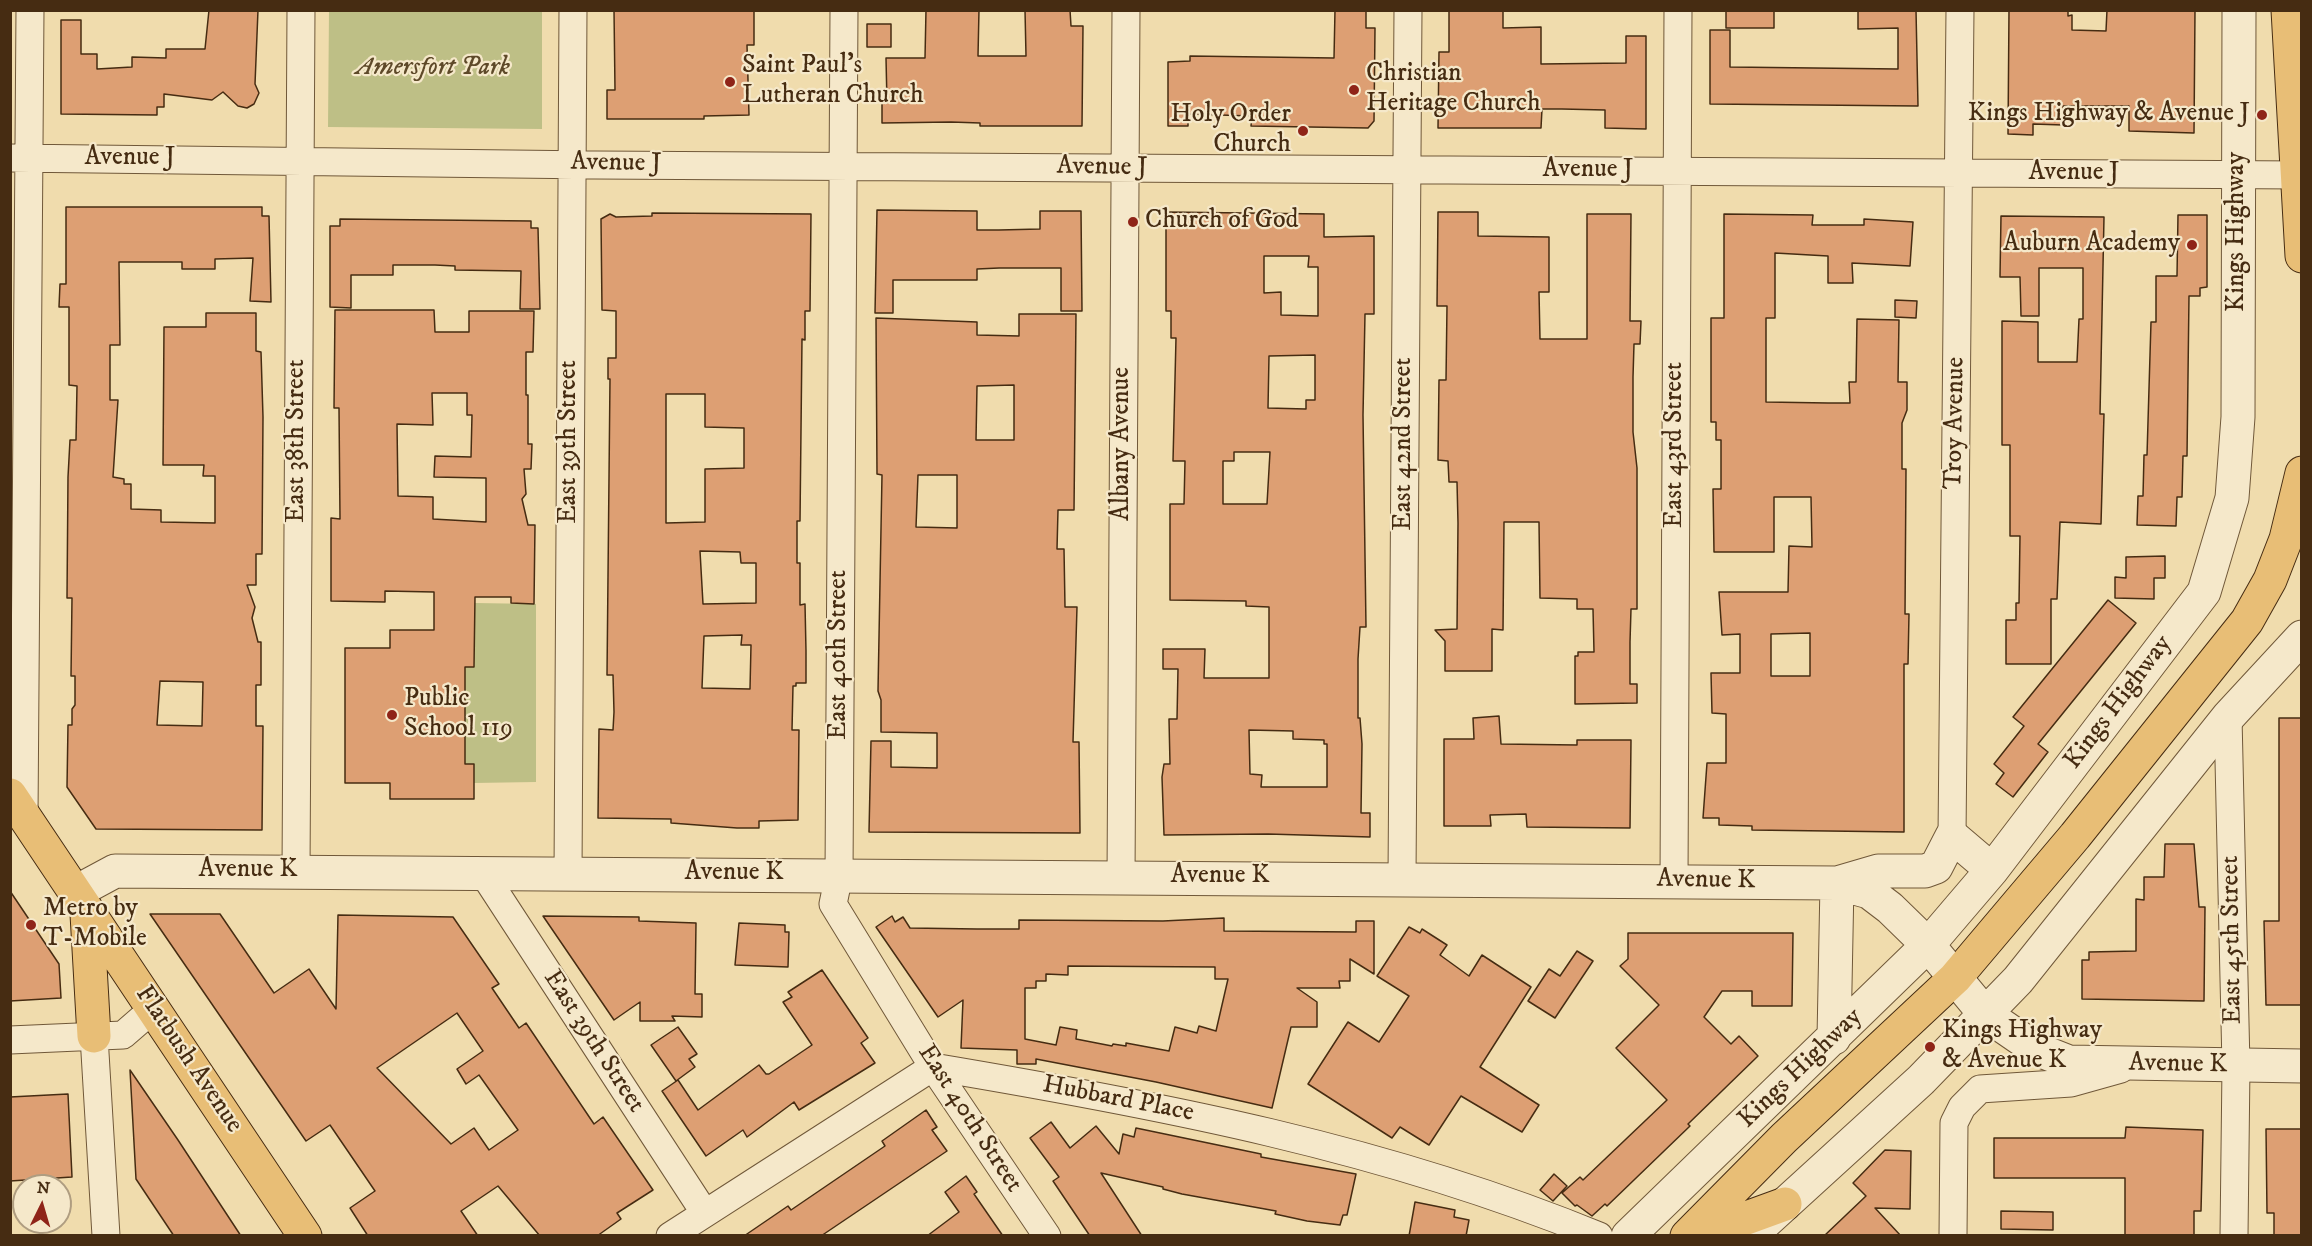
<!DOCTYPE html>
<style>
body{margin:0}
#map{position:relative;width:2312px;height:1246px;overflow:hidden;background:#f0dcad;font-family:"IM FELL DW Pica",serif}
canvas{display:block}
.frame{position:absolute;inset:0;border:12px solid #462c12;pointer-events:none}
.north{position:absolute;left:12px;top:1174px;width:60px;height:60px;box-sizing:border-box;background:#f5e8ca;border:2px solid #af9d80;border-radius:50%;rotate:5deg;font-size:16px;font-weight:700;line-height:24px;text-align:center;color:#462c12}
.north::after{content:'';display:block;margin:auto;width:21px;height:27px;background:#8f2418;clip-path:polygon(50% 0,100% 100%,50% 72%,0 100%)}
</style>
<div id="map">
<canvas width="2312" height="1246"></canvas>
<div class="frame"></div>
<div class="north">N</div>
</div>
<script>
const ctx = document.querySelector('canvas').getContext('2d');
ctx.lineJoin = 'round';
function fill(path, color) {
  ctx.fillStyle = color;
  ctx.fill(path, 'evenodd');
}
function trace(path, color, width, dash) {
  ctx.strokeStyle = color;
  ctx.lineWidth = width;
  ctx.lineCap = dash ? 'butt' : 'round';
  ctx.setLineDash(dash || []);
  ctx.stroke(path);
}
function write(font, color, halo, rows, align = 'center') {
  ctx.font = font + ' "IM FELL DW Pica",serif';
  ctx.lineWidth = 4.5;
  ctx.setLineDash([]);
  ctx.textBaseline = 'middle';
  ctx.strokeStyle = halo;
  ctx.fillStyle = color;
  for (const [text, x, y, turn = 0] of rows) {
    ctx.save();
    ctx.translate(x, y);
    ctx.rotate((+turn || 0) * Math.PI / 180);
    ctx.textAlign = isNaN(turn) ? turn : align;
    if (halo) ctx.strokeText(text, 0, 0);
    ctx.fillText(text, 0, 0);
    ctx.restore();
  }
}
const green = new Path2D(`
 M329,11H542V129L328,127Z
 M475,603L536,604V782L474,783V764H465V667H474Z`);
const building = new Path2D(`
 M209,10H258L255,84L259,93L254,104L247,108L238,106L223,92L212,100L164,94V107H157V115L61,114V20H81V54H97V69L132,67V57L166,58V49H205Z
 M614,10H754V45H747L749,115L704,116V119H607V90H615Z
 M926,10H979L978,56H1026L1025,10H1070L1071,26H1083L1082,126H980V123L951,122L882,123V103H887L886,58H925Z
 M1335,10H1366V28H1375L1374,121L1368,128L1251,126L1252,116L1188,114V126H1168V62L1190,61V56L1334,58Z
 M1449,10H1503V28L1541,27V64L1626,63V36H1646V129L1605,128V110L1562,109H1542L1541,128H1438L1439,52H1449Z
 M1916,10L1918,106L1710,104V30H1730V67L1898,69V28L1858,29V11Z
 M2009,10H2068V16L2072,15V30L2106,31L2107,10H2195L2194,133L2129,131V106H2063V125L2033,124V135L2008,134Z
 M1726,11H1774V28H1726Z
 M867,24H891V47H867Z
 M66,207H262V216H269L271,302L250,301L253,258L215,259V269H182V262H119L120,345H110V400H118L113,477L124,479V484H131V509L161,510V522L215,523V476H203L204,465H163L164,327H206V313H256V351L261,352L263,417L262,554H256V585H247L255,607L252,618L258,642H261V685H256V726H263L262,830L96,829L67,787L68,725H72V709L75,705V676H71L72,598H67L68,477L70,440H76L77,386L69,385V307H59L60,284H66ZM160,681L203,682L202,726L157,725Z
 M877,210L977,211V230H999L1040,229V211H1081L1082,311H1061V268H999L977,269V280H893V313H875Z
 M1166,212L1324,214V237L1374,236V314H1365L1363,415L1366,627H1360L1358,659V718H1360L1362,744L1361,813H1370V837L1268,834L1164,835L1162,777L1164,764H1170L1169,719H1177L1178,669H1163V649H1205L1204,678H1269V607L1246,606V601L1170,600V504H1184L1185,461H1173L1176,338H1171V311H1166ZM1264,256H1309L1308,267H1318V316L1281,315V292L1264,293ZM1315,355V400H1306V409L1268,408L1269,356ZM1234,452H1270L1267,504H1223V461H1234ZM1249,730L1293,731V739L1324,740V744H1327V787H1261L1262,775L1250,774Z
 M1438,212H1478V236L1549,237V292H1539L1540,339H1587V214H1631L1630,321H1641L1640,344H1634L1633,377V432L1637,468V609H1631L1630,642V684H1637V703L1575,704V656H1578V652H1594L1593,609H1577V599L1540,598L1539,522H1504L1503,630L1492,629V671H1445V641L1435,630L1457,629L1458,523L1457,482H1449L1448,461L1438,460L1439,380H1446L1447,306H1437Z
 M652,213L811,214L810,311H805V340L802,339L800,521H797V563H800V605L805,604L806,651V683H796V686H793L792,730H799L798,820L759,821V828H737L671,823V819L598,818L599,729L613,730L614,712L613,675H607L610,379H608V358H616V311L602,310L601,219L610,214L616,217L652,216ZM666,394H705V427L744,428V468L705,469V522L666,523ZM700,551L740,552L741,563H756V603L703,604ZM742,635L741,645H751L750,689L702,688L704,636Z
 M1724,214L1813,215L1812,225H1864V219L1913,222L1910,266L1852,263L1853,283H1828V256L1775,253V318H1766V402L1828,403H1850L1849,382H1856L1857,319L1899,320L1898,382H1907V410L1902,423V469H1906L1905,614H1909L1908,664H1904V832L1752,830V826L1719,825V818H1703L1707,763H1726V714L1712,713L1711,673H1740V634L1722,635L1719,592H1788L1789,546L1812,547L1811,497H1774V552H1714L1713,489H1721V440H1716V422H1711V318H1724ZM1810,633V676H1771V634Z
 M2178,215H2207V287L2200,288V296H2189L2187,456H2183L2182,497H2177L2176,526L2137,525L2138,496H2143L2144,455H2147L2151,322H2156V276H2177Z
 M2001,216L2104,217L2100,414H2104L2101,524L2060,522L2057,599H2051V664H2006V620H2016V603H2019L2020,536H2010V445H2002V321L2038,322V362H2077L2079,319H2083V268H2039V316H2021L2020,277H2000Z
 M340,219L531,221V228H538L540,309H520L521,271L455,270V266L435,265H393V275H351V308L330,307V226H340Z
 M1895,300L1917,301L1916,318L1895,317Z
 M335,310H434L435,332H469V311H534L533,352H526V395H528V444H532L531,469H524L526,494L522,499L528,525H535L534,604L511,603V597H475L474,667H465V764H474V799H390V783H345V648H390V630H434V592L385,591V602L331,601V518L340,519L339,408H334ZM432,393H467V415H472L471,457L435,456L434,477L486,478V522L433,519V497L398,496L397,424L433,425Z
 M1019,314H1076L1074,510H1058L1057,549H1064L1065,607H1077L1073,742H1079L1080,833L869,832L871,741H891V767L937,768V733L881,732V700L878,691L882,475L877,474L876,318L977,322V335L1019,336ZM1014,385V440H976L977,386ZM918,475H957V528L916,527Z
 M2165,556V578H2154V599L2115,598V577L2126,578V557Z
 M2108,600L2136,623L2038,744L2048,752L2013,797L1996,784L2004,773L1994,764L2024,726L2013,717Z
 M1499,716L1501,744L1577,745V740H1631L1630,828L1527,827L1526,814L1490,815L1491,826H1444V739H1474L1473,718Z
 M2279,718H2301V1005H2266L2264,921H2279Z
 M2165,844H2194L2199,907H2205L2204,1001L2082,999V960H2089V952L2136,951V899L2144,900V877H2164Z
 M10,891L59,964L61,998L10,1001Z
 M150,914H220L274,993L309,969L336,1009L338,915L453,917L499,984L492,988L519,1028L526,1023L594,1124L603,1117L653,1190L617,1213L621,1219L597,1236H540L498,1186L461,1211L478,1236H368L350,1208L375,1191L330,1125L306,1141ZM457,1013L483,1051L457,1069L466,1084L479,1075L518,1130L489,1150L474,1128L451,1144L377,1068Z
 M543,916L639,917V921L696,923L695,994H702V1017L672,1016L675,1021H640V1002L614,1020Z
 M892,916L895,922L903,917L910,928L977,929H1019V920L1163,921L1224,918V931L1356,932V921H1374V974L1350,959V981H1339L1340,988H1297L1317,1002V1027H1291L1272,1108L1156,1082L1036,1059V1064H1017V1050L961,1048L963,1000L938,1017L876,927ZM1068,966L1215,967V979H1228L1216,1031L1199,1026L1197,1033L1175,1027L1169,1051L1126,1043V1046L1113,1044L1112,1046L1076,1039L1077,1030L1060,1027L1056,1045L1025,1039V988H1036V981H1046V974L1068,975Z
 M739,923L785,925V932H789L788,967L735,965Z
 M1409,927L1420,933L1422,929L1447,945L1440,955L1469,976L1482,955L1531,987L1480,1067L1539,1105L1522,1132L1461,1096L1429,1145L1400,1127L1392,1138L1308,1084L1348,1022L1379,1042L1409,996L1377,976Z
 M1628,933H1793L1792,1006H1752V991H1722L1704,1017L1731,1044L1739,1036L1758,1056L1688,1124L1690,1126L1607,1206L1605,1204L1592,1216L1577,1205L1575,1206L1562,1193L1580,1177L1583,1180L1667,1100L1616,1048L1659,1005L1620,966L1628,959Z
 M1577,951L1593,961L1555,1018L1528,1001L1549,969L1560,976Z
 M822,970L868,1038L861,1043L875,1063L799,1110L794,1102L747,1137L743,1130L706,1156L662,1091L678,1080L698,1110L759,1065L766,1074H769L812,1045L783,1002L792,997L788,992Z
 M678,1027L697,1054L689,1059L695,1067L676,1081L651,1045Z
 M130,1070L178,1140L241,1236H174L136,1179Z
 M68,1094L72,1177L10,1181V1097Z
 M926,1110L937,1127L932,1130L947,1151L821,1236H744L788,1206L791,1210L885,1146L882,1141Z
 M1051,1122L1070,1148L1096,1126L1119,1154L1123,1134L1134,1137L1136,1128L1261,1154V1157L1356,1174L1347,1215H1343L1340,1225L1307,1221L1275,1214L1276,1211L1182,1194L1163,1189V1187L1101,1173L1142,1236H1090L1053,1181L1059,1177L1030,1138Z
 M2126,1127L2203,1130L2201,1211H2194V1236H2125V1178H1994V1138H2125Z
 M2266,1129H2301V1236H2274V1213H2267Z
 M1885,1150L1911,1151L1910,1209L1875,1208L1901,1236H1824L1866,1196L1853,1183Z
 M1554,1174L1567,1186L1553,1201L1540,1190Z
 M966,1176L977,1192L974,1194L1003,1236H927L959,1212L945,1192Z
 M1415,1202L1455,1210L1454,1217L1469,1220L1466,1236H1409Z
 M2001,1211L2053,1212V1230L2001,1229Z`);
const minor = new Path2D(`
 M844,10L839,875L833,904L933,1067L1047,1236
 M10,158L595,165L2302,175
 M2228,717L2236,1066L2234,1236
 M24,816L30,10
 M1952,836L1960,10
 M296,871L301,10
 M483,873L704,1212
 M568,874L573,10
 M1121,877L1126,10
 M1402,878L1408,10
 M1674,880L1678,10
 M94,1036L106,1236
 M10,1040L123,1035L153,1009
 M670,1236L933,1067C1160,1105 1385,1148 1599,1236
 M1953,1236L1954,1123L1962,1107L1980,1089L2071,1083L2121,1069`);
const tertiary = new Path2D(`
 M1837,883L1878,871H1925L1936,867L1952,836L1992,870
 M76,892L115,871L1837,883L1869,892L1890,908L1928,945L1985,1014L2036,1049L2069,1062L2302,1066
 M1834,1038L1837,883
 M1628,1236L1928,945L1992,870L2204,592L2232,498L2238,417L2239,10
 M1750,1236L1921,1080L2018,980L2228,717L2302,637`);
const primary = new Path2D(`
 M2288,10L2302,256
 M10,795L305,1236
 M87,914L94,1036
 M1687,1236L1784,1138L1955,978L2075,836L2247,621L2270,580L2286,539L2302,473
 M1697,1236L1785,1204`);
const markers = [
 [730,82,6,"#8f2418"],
 [1354,90,6,"#8f2418"],
 [2262,115,6,"#8f2418"],
 [1303,131,6,"#8f2418"],
 [1133,222,6,"#8f2418"],
 [2192,245,6,"#8f2418"],
 [392,715,6,"#8f2418"],
 [31,925,6,"#8f2418"],
 [1930,1047,6,"#8f2418"]
];
const poiNames = [
 ["Saint Paul's",742,67],
 ["Lutheran Church",742,97],
 ["Christian",1366,75],
 ["Heritage Church",1366,105],
 ["Kings Highway & Avenue J",2250,115,"right"],
 ["Holy Order",1291,116,"right"],
 ["Church",1291,146,"right"],
 ["Church of God",1145,222],
 ["Auburn Academy",2180,245,"right"],
 ["Public",404,700],
 ["School 119",404,730],
 ["Metro by",43,910],
 ["T-Mobile",43,940],
 ["Kings Highway",1942,1032],
 ["& Avenue K",1942,1062]
];
const parkNames = [
 ["Amersfort Park",433,69]
];
const streetNames = [
 ["Avenue J",130,159],
 ["Avenue J",616,164,1],
 ["Avenue J",1102,168,1],
 ["Avenue J",1588,171],
 ["Avenue J",2074,174],
 ["Kings Highway",2238,232,-90],
 ["Troy Avenue",1956,423,-89],
 ["East 38th Street",298,441,-90],
 ["East 39th Street",570,442,-90],
 ["Albany Avenue",1123,444,-90],
 ["East 42nd Street",1405,444,-90],
 ["East 43rd Street",1676,445,-90],
 ["East 40th Street",840,655,-90],
 ["Kings Highway",2119,703,-53],
 ["Avenue K",248,871],
 ["Avenue K",734,874],
 ["Avenue K",1220,877],
 ["Avenue K",1706,881,1],
 ["East 45th Street",2233,940,-91],
 ["East 39th Street",593,1042,57],
 ["Flatbush Avenue",188,1060,56],
 ["Avenue K",2178,1065,1],
 ["Kings Highway",1801,1069,-44],
 ["Hubbard Place",1118,1100,11],
 ["East 40th Street",969,1119,57]
];
fill(green, '#bebf86');
fill(building, '#dd9f73');
trace(building, '#462c12', 1.5);
trace(minor, '#705839', 29);
trace(tertiary, '#705839', 35);
trace(primary, '#462c12', 35);
trace(minor, '#f5e8ca', 27);
trace(tertiary, '#f5e8ca', 33);
trace(primary, '#e8be76', 33);
for (const [x, y, r, color] of markers) {
  const dot = new Path2D();
  dot.arc(x, y, r, 0, 2 * Math.PI);
  ctx.fillStyle = color;
  ctx.fill(dot);
  trace(dot, '#f5e8ca', 2);
}
write('26px', '#462c12', '#f5e8ca', poiNames, 'left');
write('italic 26px', '#5e4929', '#f5e8ca', parkNames);
write('26px', '#462c12', '#f5e8ca', streetNames);
</script>
